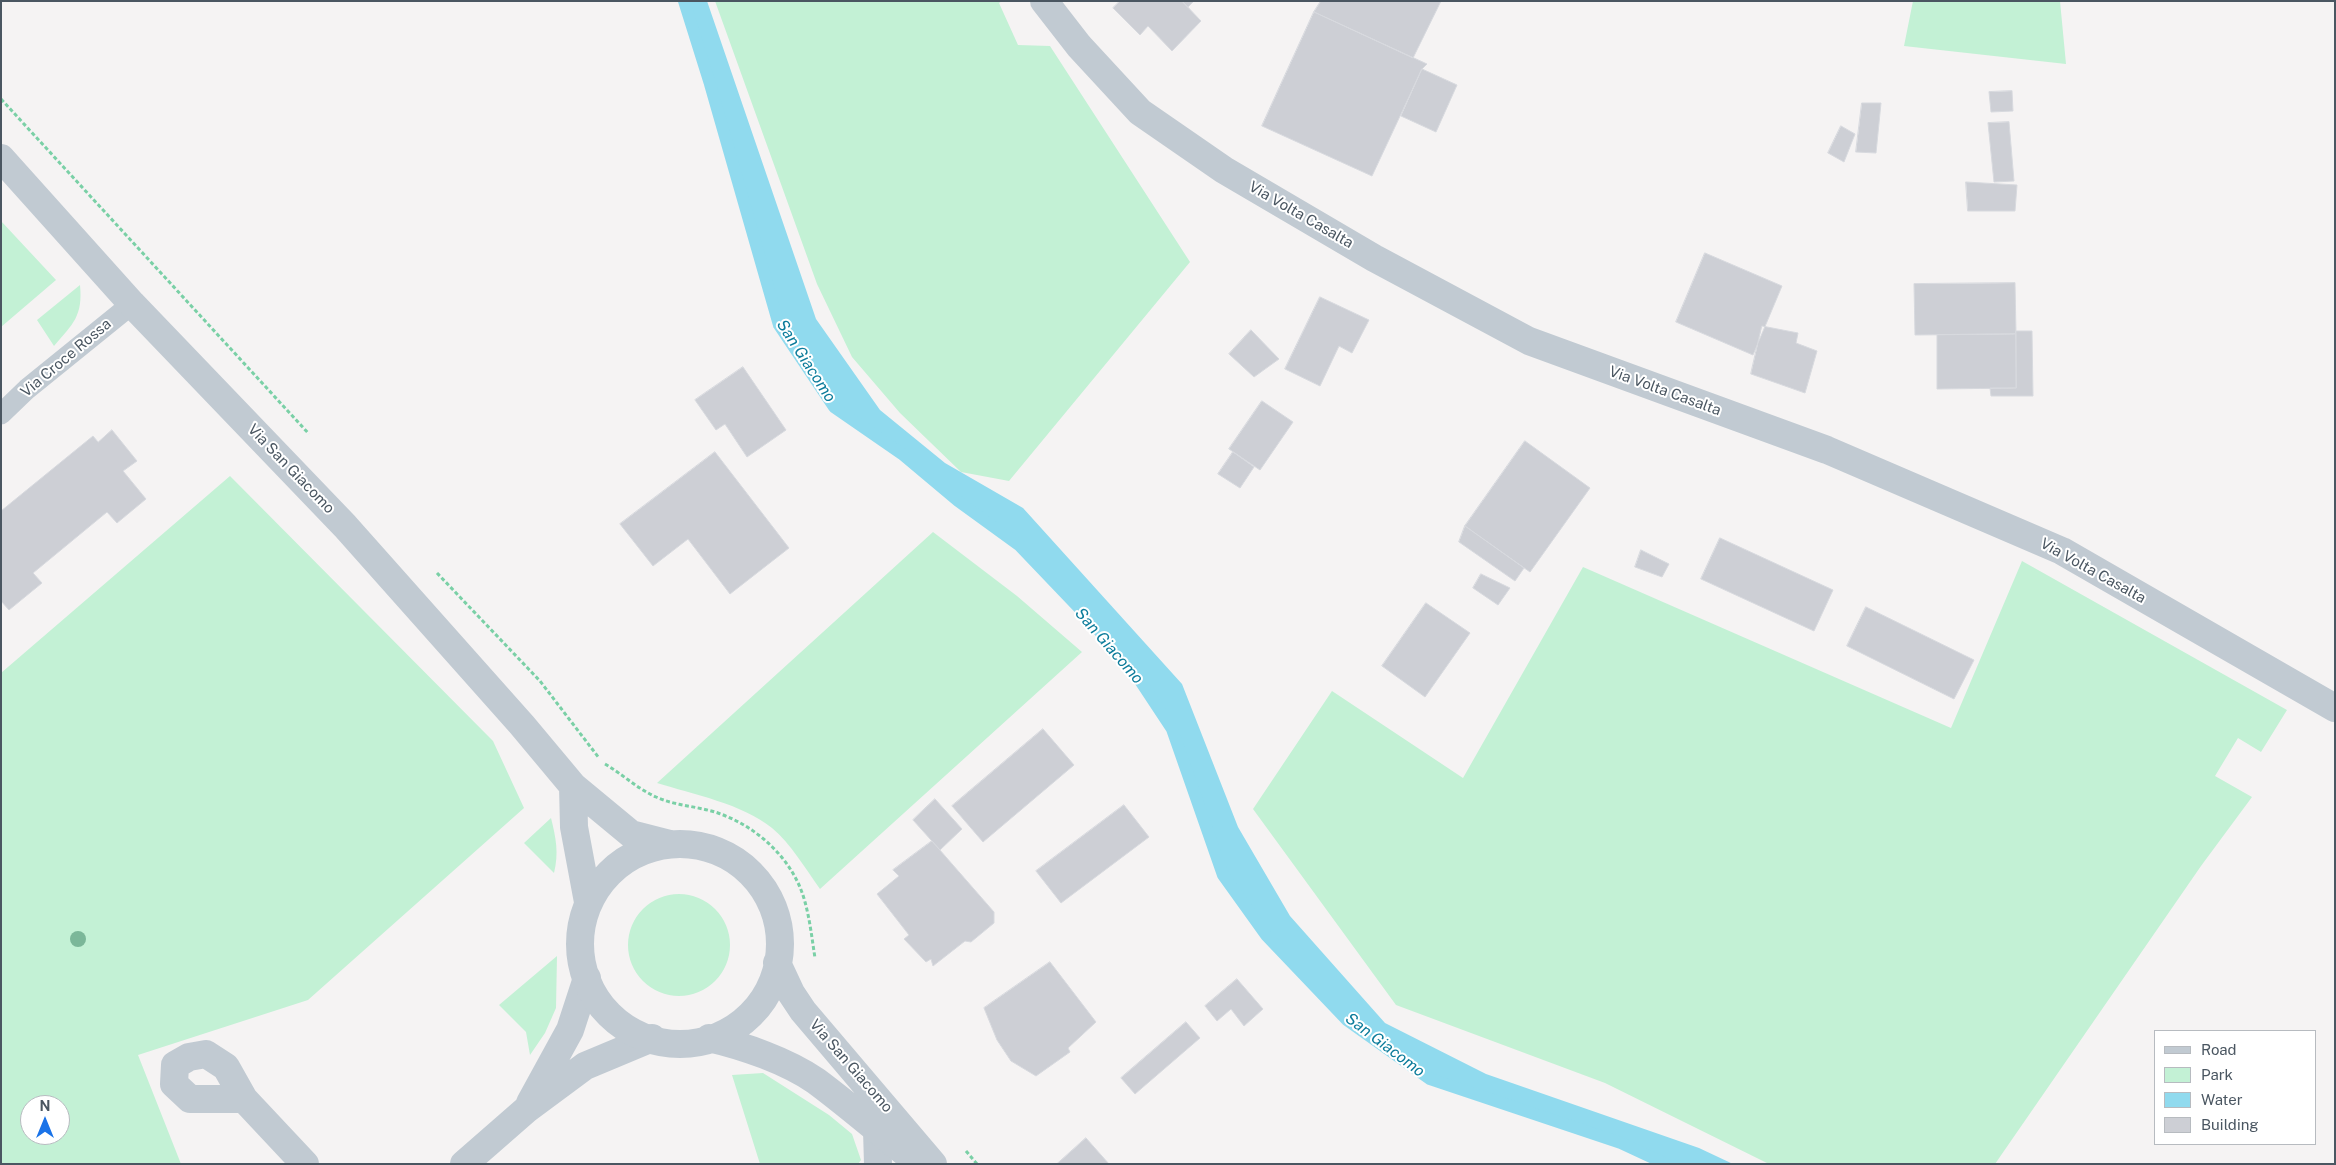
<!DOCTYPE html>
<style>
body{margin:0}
#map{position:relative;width:2336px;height:1165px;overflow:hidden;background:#f5f3f3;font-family:"Public Sans",sans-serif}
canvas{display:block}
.frame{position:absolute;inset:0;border:2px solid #4a5661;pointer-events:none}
.legend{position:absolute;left:2154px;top:1030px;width:162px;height:115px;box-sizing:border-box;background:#fff;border:1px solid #b7bbc0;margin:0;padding:6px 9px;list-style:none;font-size:15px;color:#4a5661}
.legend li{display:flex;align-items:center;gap:10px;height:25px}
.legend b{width:25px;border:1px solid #b7bbc0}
.north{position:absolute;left:20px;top:1095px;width:50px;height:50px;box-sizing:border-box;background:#fff;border:1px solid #b7bbc0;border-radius:50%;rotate:0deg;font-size:14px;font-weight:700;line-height:20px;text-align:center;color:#4a5661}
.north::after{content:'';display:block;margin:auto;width:18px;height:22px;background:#1a73e8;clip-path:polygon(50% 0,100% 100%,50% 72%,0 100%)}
</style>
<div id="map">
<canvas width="2336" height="1165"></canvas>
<div class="frame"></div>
<ul class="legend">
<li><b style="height:6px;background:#c1cad2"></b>Road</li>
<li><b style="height:14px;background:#c3f1d5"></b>Park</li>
<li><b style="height:14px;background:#90daee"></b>Water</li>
<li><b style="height:14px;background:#cdcfd5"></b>Building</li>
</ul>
<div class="north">N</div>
</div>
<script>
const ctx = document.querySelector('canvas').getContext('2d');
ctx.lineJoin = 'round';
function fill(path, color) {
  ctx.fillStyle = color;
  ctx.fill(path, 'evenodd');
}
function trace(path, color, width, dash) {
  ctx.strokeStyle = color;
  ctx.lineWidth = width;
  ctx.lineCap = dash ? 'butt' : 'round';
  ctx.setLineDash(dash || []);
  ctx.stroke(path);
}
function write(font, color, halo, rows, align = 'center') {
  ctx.font = font + ' "Public Sans",sans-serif';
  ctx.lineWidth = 4;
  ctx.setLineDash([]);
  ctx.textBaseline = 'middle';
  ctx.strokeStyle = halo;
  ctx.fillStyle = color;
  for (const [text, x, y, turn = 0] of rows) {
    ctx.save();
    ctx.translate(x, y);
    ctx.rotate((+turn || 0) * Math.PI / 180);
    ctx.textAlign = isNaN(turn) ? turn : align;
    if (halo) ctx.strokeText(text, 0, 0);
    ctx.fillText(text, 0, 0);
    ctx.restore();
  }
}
const green = new Path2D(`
 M715,1H1002L999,3L1018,45L1050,46L1190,262L1009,481L961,472L900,413L852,357L817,284Z
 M1913,1H2060L2066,64L1904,46Z
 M1,221L56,280L1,327Z
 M80,285C83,316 73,324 54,346L37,320Z
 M230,476L493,741L524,808L308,1000L138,1055L181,1164H1V673ZM30,1105H60V1135H30Z
 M933,532L1017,596L1082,652L820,889C805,868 791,844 772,828C743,804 692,794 657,783Z
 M2022,561L2287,710L2261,752L2238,738L2215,776L2252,797L2201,866L1995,1164H1769L1605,1083L1396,1005L1253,809L1332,691L1463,778L1583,567L1951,728Z
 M551,818C556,838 559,853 554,873L524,843Z
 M628 945a51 51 0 1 1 102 0a51 51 0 1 1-102 0Z
 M557,956L556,1008L545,1033L530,1055L526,1032L499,1005Z
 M763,1073L829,1115L852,1134L861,1160L858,1164H760L732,1075Z`);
const water = new Path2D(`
 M684,1H707L816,319L880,410L945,463L1023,508L1182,684L1238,827L1290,916L1385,1023L1486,1074L1699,1148L1733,1164H1666L1621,1143L1430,1079L1347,1020L1266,935L1223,875L1172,729L1133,670L1084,613L1020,546L958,501L902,454L834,407L779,325L710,84Z`);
const stream = new Path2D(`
 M684,1L710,84L779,325L834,407L902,454L958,501L1020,546L1084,613L1133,670L1172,729L1223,875L1266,935L1347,1020L1430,1079L1621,1143L1666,1164`);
const building = new Path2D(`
 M1120,1H1182L1201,21L1172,51L1148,26L1140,35L1113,8Z
 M1182,1H1194L1188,7Z
 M1321,1H1441L1413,58L1314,12Z
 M1314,12L1427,64L1422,69L1372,176L1262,126Z
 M1422,69L1457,85L1436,132L1401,116Z
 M2012,91L2013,111L1991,112L1989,92Z
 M1862,103H1881L1876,153L1856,152Z
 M2009,122L2014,181L1994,182L1988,123Z
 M1841,126L1855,134L1844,162L1828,153Z
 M1966,182L2017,185L2015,211H1968Z
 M1705,253L1782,286L1753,355L1676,322Z
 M2015,283L2016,334L1915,335L1914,284Z
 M1320,297L1369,320L1352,353L1339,346L1320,386L1285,369Z
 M1762,326L1798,333L1796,343L1817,351L1805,393L1751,374Z
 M1251,330L1279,359L1254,377L1229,354Z
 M2016,331H2032L2033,396H1991L1990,388H2016Z
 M2016,334V388L1937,389V335Z
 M743,367L786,430L747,457L725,424L716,430L695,400Z
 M1262,401L1293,422L1260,470L1229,449Z
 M112,430L137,461L123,471L146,499L117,523L107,512L33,573L42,583L9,610L1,601V511L93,436L98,442Z
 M1525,441L1590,488L1530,572L1465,526Z
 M715,452L789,548L730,594L688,539L653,566L620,524Z
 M1233,452L1254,467L1240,488L1218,474Z
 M1465,526L1524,568L1515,581L1459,542Z
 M1720,538L1833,590L1814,631L1701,579Z
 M1641,550L1669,564L1662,577L1635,567Z
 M1481,574L1510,588L1498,605L1473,588Z
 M1426,603L1470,633L1425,697L1382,666Z
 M1866,607L1974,660L1954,699L1847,646Z
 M1043,729L1074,765L983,842L952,806Z
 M935,799L962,829L940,850L913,820Z
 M1124,805L1149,837L1061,903L1036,871Z
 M932,841L994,912V923L971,942L965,941L933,966L931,959L926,962L904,939L909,935L877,894L899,876L893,870Z
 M1050,962L1096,1022L1068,1048L1070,1052L1036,1076L1011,1061L997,1040L984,1008Z
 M1237,979L1263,1009L1244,1026L1231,1009L1217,1021L1205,1006Z
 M1186,1022L1200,1038L1135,1094L1121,1078Z
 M1086,1138L1109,1164H1057Z`);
const path = new Path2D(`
 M1,99L309,434
 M437,573L540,681L599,758
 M605,764C622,774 638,789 656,797C676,806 697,806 718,813C758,827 794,860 805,902C810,920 812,939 815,958
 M966,1151L977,1164`);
const service = new Path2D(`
 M1,414L27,389L132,304`);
const minor = new Path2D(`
 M1044,1L1079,46L1140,112L1224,170L1374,258L1529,341L1827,450L2062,551L2335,708
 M244,1099H190L174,1084L175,1065L189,1057L206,1054L226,1067L244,1099L305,1164
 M530,1103L570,1030L587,978
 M877,1130L878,1164
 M464,1164L527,1109L585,1066L652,1038`);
const tertiary = new Path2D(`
 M1,158L132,304L345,526L522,725L573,786L631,834L670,844
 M573,786L574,827L588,902
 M580 944a100 100 0 1 1 200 0a100 100 0 1 1-200 0Z
 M777,963L791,993L803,1011L933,1164
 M709,1038C744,1046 787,1061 816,1081C851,1107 884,1136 918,1163`);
const trees = [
 [78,939]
];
const streetNames = [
 ["Via Volta Casalta",1301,215,30],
 ["Via Croce Rossa",66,358,-40],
 ["Via Volta Casalta",1665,391,20],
 ["Via San Giacomo",291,469,46],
 ["Via Volta Casalta",2093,571,29],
 ["Via San Giacomo",851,1066,49]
];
const waterNames = [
 ["San Giacomo",806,361,57],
 ["San Giacomo",1109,646,49],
 ["San Giacomo",1385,1045,37]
];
fill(green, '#c3f1d5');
fill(water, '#90daee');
trace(stream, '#90daee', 12);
fill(building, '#cdcfd5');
trace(building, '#d7d9de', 1);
trace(path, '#7ad0a6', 3, [4, 2.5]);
trace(service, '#c1cad2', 21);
trace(minor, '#c1cad2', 28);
trace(tertiary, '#c1cad2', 28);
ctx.fillStyle = '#7bb799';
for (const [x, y] of trees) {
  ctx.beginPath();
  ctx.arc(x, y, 8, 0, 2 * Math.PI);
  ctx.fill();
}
write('15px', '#4a5661', '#fff', streetNames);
write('italic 16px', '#0c7c9b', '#fff', waterNames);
</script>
